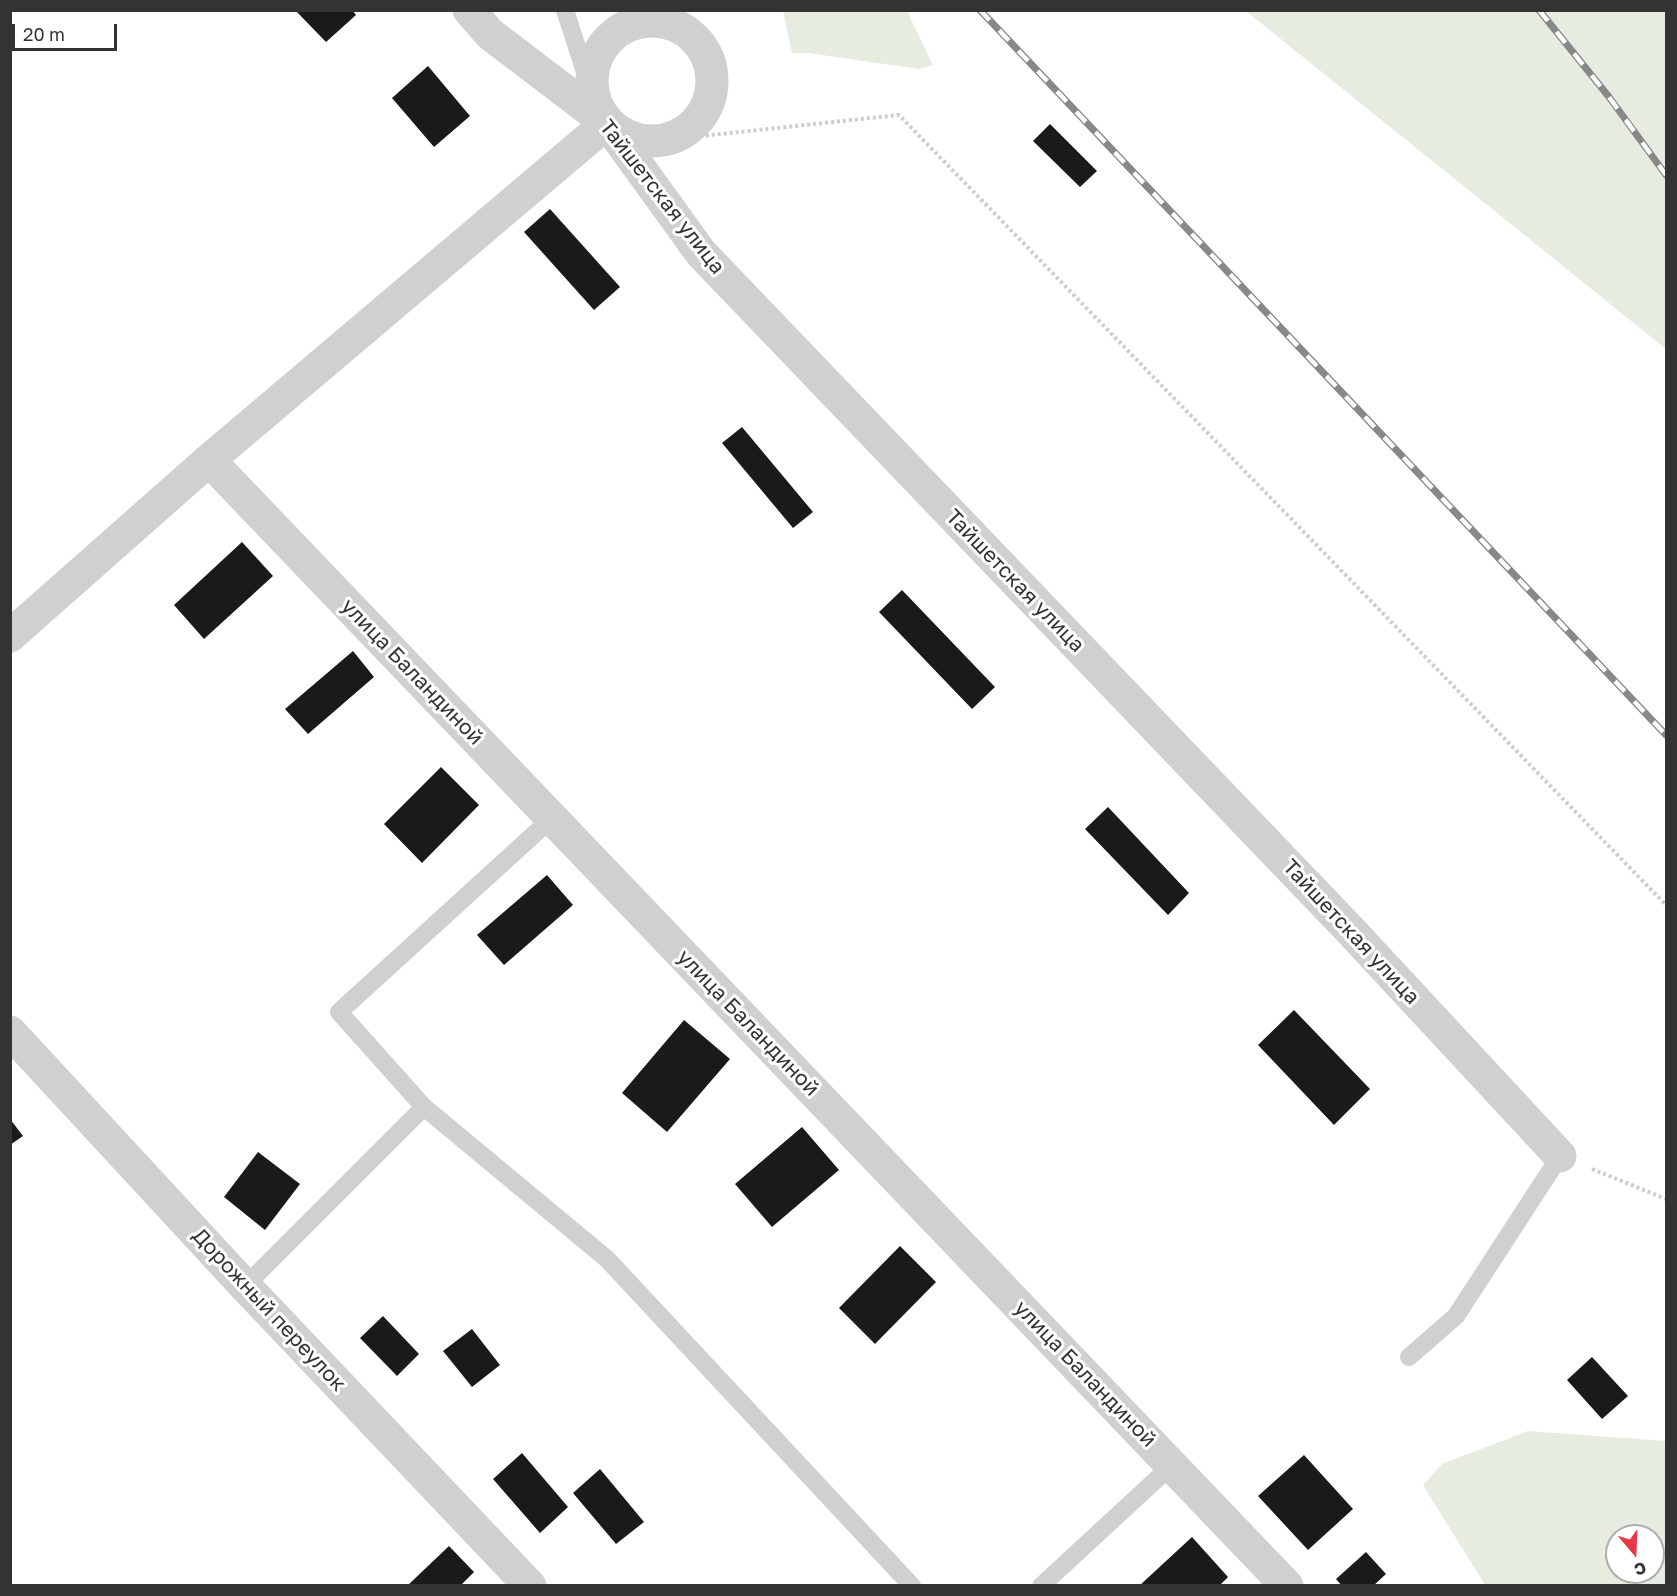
<!DOCTYPE html>
<meta charset="utf-8">
<style>
body{margin:0}
#map{position:relative;width:1677px;height:1596px;overflow:hidden;background:#fff;font-family:"Golos Text",sans-serif}
canvas{display:block}
.frame{position:absolute;inset:0;border:12px solid #333;pointer-events:none}
.north{position:absolute;left:1605px;top:1524px;width:60px;height:60px;box-sizing:border-box;background:#fff;border:2px solid #adadad;border-radius:50%;rotate:161deg;font-size:16px;font-weight:700;line-height:24px;text-align:center;color:#333}
.north::after{content:'';display:block;margin:auto;width:21px;height:27px;background:#e63946;clip-path:polygon(50% 0,100% 100%,50% 72%,0 100%)}
.scale{position:absolute;left:12px;top:24px;width:105px;height:27px;box-sizing:border-box;border:3px solid #333;border-top:0;padding-left:8px;font-size:18px;line-height:21px;white-space:nowrap;color:#333;-webkit-text-stroke:4px #fff;paint-order:stroke}
</style>
<div id="map">
<canvas width="1677" height="1596"></canvas>
<div class="frame"></div>
<div class="north">С</div>
<div class="scale">20 m</div>
</div>
<script>
const ctx = document.querySelector('canvas').getContext('2d');
ctx.lineJoin = 'round';
function fill(path, color) {
  ctx.fillStyle = color;
  ctx.fill(path, 'evenodd');
}
function trace(path, color, width, dash) {
  ctx.strokeStyle = color;
  ctx.lineWidth = width;
  ctx.lineCap = dash ? 'butt' : 'round';
  ctx.setLineDash(dash || []);
  ctx.stroke(path);
}
function write(font, color, halo, rows, align = 'center') {
  ctx.font = font + ' "Golos Text",sans-serif';
  ctx.lineWidth = 6;
  ctx.setLineDash([]);
  ctx.textBaseline = 'middle';
  ctx.strokeStyle = halo;
  ctx.fillStyle = color;
  for (const [text, x, y, turn = 0] of rows) {
    ctx.save();
    ctx.translate(x, y);
    ctx.rotate((+turn || 0) * Math.PI / 180);
    ctx.textAlign = isNaN(turn) ? turn : align;
    if (halo) ctx.strokeText(text, 0, 0);
    ctx.fillText(text, 0, 0);
    ctx.restore();
  }
}
const green = new Path2D(`
 M783,11H907L933,65L919,69L808,53H792Z
 M1246,11H1666V349Z
 M1528,1431L1666,1441V1585H1485L1423,1485L1442,1464ZM1617,1536H1653V1572H1617Z`);
const building = new Path2D(`
 M295,10H352L356,15L326,42Z
 M428,66L470,116L434,147L392,98Z
 M1050,124L1097,171L1080,187L1033,141Z
 M550,209L620,287L594,310L524,232Z
 M742,427L813,512L793,528L722,443Z
 M242,542L273,576L204,639L174,605Z
 M902,590L995,687L972,709L879,612Z
 M353,651L374,677L308,734L285,709Z
 M441,767L479,805L422,863L384,824Z
 M1108,807L1189,893L1168,915L1085,829Z
 M547,875L573,905L504,965L477,935Z
 M1294,1010L1370,1089L1334,1125L1258,1045Z
 M684,1020L730,1059L667,1132L622,1093Z
 M10,1119L23,1136L10,1145Z
 M802,1127L839,1170L772,1227L735,1184Z
 M258,1152L300,1184L265,1230L224,1197Z
 M900,1246L936,1282L875,1344L839,1308Z
 M383,1316L419,1354L397,1376L360,1338Z
 M472,1329L500,1365L472,1387L443,1351Z
 M1592,1357L1628,1396L1602,1419L1567,1380Z
 M522,1453L568,1507L540,1533L493,1479Z
 M1304,1455L1353,1509L1308,1550L1258,1496Z
 M600,1469L644,1522L616,1544L573,1493Z
 M1192,1537L1228,1577L1219,1586H1139Z
 M449,1546L474,1572L460,1586H407Z
 M1366,1552L1386,1574L1373,1586H1342L1336,1579Z`);
const path = new Path2D(`
 M664,140L899,115L1666,905
 M1592,1169L1666,1199`);
const lane = new Path2D(`
 M565,10L596,106
 M552,818L339,1012L424,1107L607,1259L912,1586
 M245,1286L424,1107
 M1409,1357L1456,1316L1560,1156
 M1041,1586L1172,1465`);
const street = new Path2D(`
 M469,10L490,34L607,123L701,253L1351,931L1560,1156
 M592 81a60 60 0 1 1 120 0a60 60 0 1 1-120 0Z
 M209,460L1287,1586
 M10,636L209,460L607,123
 M10,1032L245,1286L530,1586`);
const rail = new Path2D(`
 M980,10L1666,735
 M1539,10L1609,97L1666,175`);
const streetNames = [
 ["Тайшетская улица",662,197,52],
 ["Тайшетская улица",1015,581,46],
 ["улица Баландиной",412,672,46],
 ["Тайшетская улица",1351,932,47],
 ["улица Баландиной",748,1023,46],
 ["Дорожный переулок",269,1310,47],
 ["улица Баландиной",1085,1374,46]
];
fill(green, '#e6ecdf');
fill(building, '#1a1a1a');
trace(path, '#cdcdcd', 4, [3, 3]);
trace(lane, '#d0d0d0', 18);
trace(street, '#d0d0d0', 33);
trace(rail, '#888', 7);
trace(rail, '#fff', 4.5, [14]);
write('21px', '#333', '#fff', streetNames);
</script>
